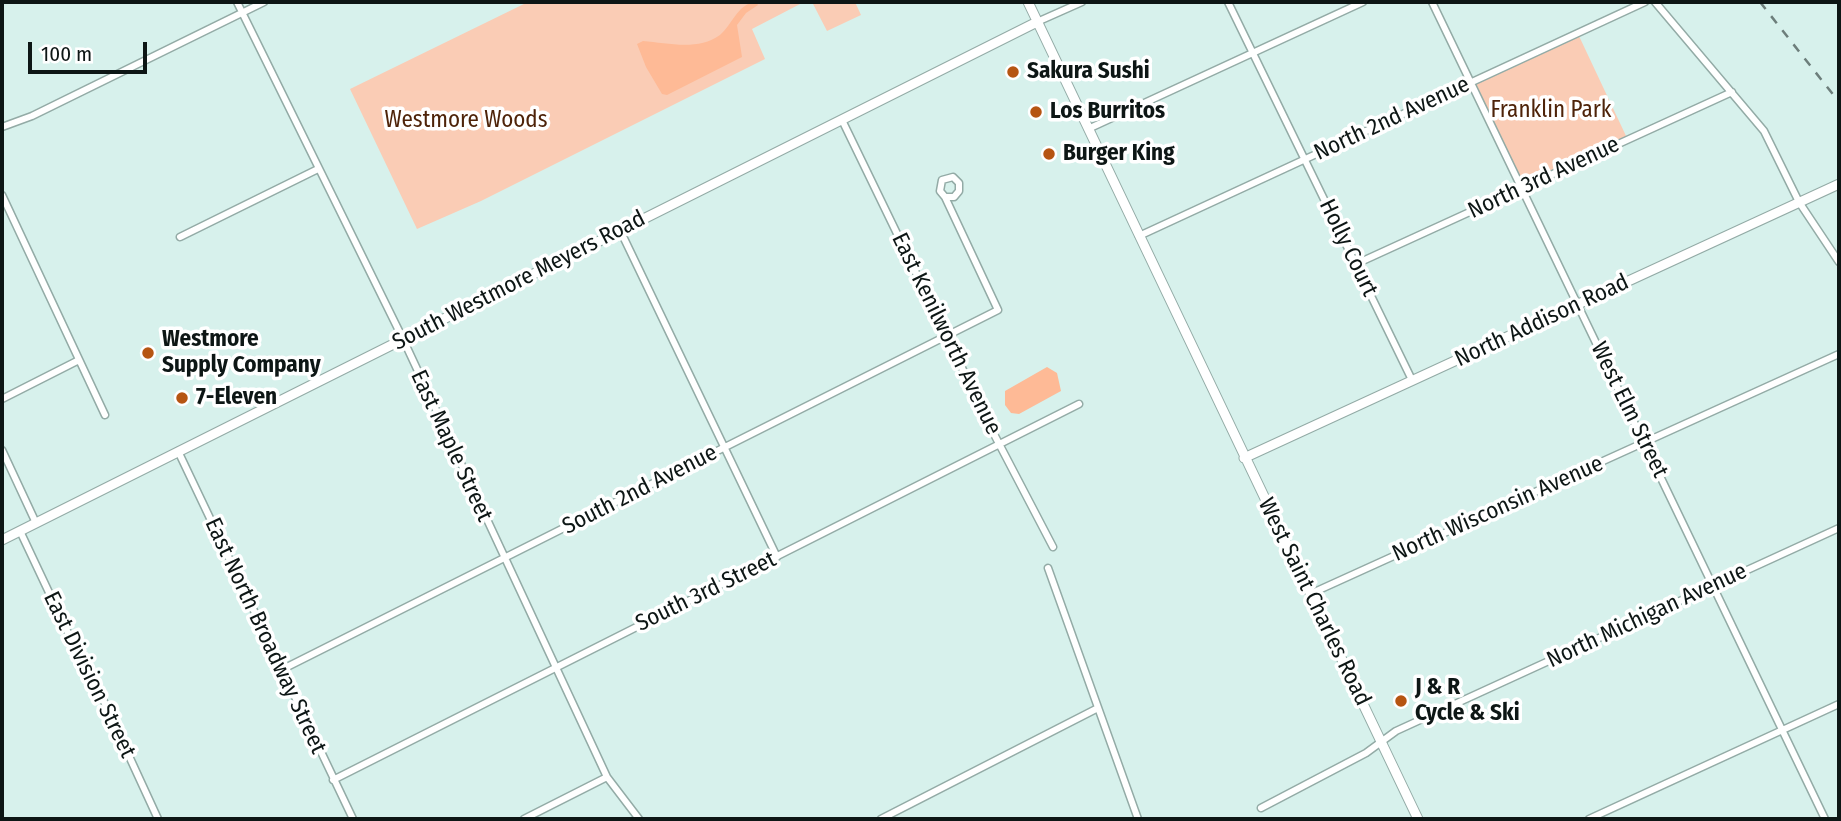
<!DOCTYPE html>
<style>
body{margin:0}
#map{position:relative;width:1841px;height:821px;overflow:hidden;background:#d7f1ec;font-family:"Fira Sans Condensed",sans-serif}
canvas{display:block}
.frame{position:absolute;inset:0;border:4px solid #0d1615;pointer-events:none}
.scale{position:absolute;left:28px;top:42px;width:119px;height:32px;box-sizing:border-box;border:4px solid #0d1615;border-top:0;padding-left:9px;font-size:21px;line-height:24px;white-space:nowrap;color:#0d1615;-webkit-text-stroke:5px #fff;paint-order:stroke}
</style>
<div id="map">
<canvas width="1841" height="821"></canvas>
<div class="frame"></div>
<div class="scale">100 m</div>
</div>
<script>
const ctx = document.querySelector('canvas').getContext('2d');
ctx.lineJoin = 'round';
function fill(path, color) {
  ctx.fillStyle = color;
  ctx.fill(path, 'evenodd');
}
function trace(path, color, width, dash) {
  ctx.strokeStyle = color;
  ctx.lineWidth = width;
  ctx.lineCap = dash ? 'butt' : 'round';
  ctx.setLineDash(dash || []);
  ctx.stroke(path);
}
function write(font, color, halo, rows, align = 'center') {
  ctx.font = font + ' "Fira Sans Condensed",sans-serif';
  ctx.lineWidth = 7;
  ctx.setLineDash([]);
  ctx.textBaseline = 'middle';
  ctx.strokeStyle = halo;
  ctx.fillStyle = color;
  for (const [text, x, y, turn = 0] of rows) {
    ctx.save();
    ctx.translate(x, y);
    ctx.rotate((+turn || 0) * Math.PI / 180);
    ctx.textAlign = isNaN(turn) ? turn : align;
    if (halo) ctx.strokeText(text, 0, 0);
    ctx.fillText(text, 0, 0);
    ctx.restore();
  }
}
const green = new Path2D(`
 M528,2H804L752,29L765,59L481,201L417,229L350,89Z
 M812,2H855L861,15L827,31Z
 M1579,36L1627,138L1523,185L1474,84Z`);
const water = new Path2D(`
 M756,2L758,5L746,13L737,25L742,57L667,95L662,94L646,67L637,44L643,41C668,43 698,51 720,35C733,24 737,4 756,2Z
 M1047,367L1057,373L1061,391L1019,414L1011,413L1005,405V391Z`);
const street = new Path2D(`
 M237,2L403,339L607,777L639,819
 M1228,2L1412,380
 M1432,2L1825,819
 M1655,2L1764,131L1799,202L1839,262
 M1037,22L1082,2
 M842,120L995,436L1053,547
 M2,127L32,116L264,2
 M1088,129L1363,2
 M2,195L105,415
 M620,230L777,557
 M1139,236L1645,2
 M180,237L318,169
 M1356,264L1732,92
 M2,399L79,360
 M2,450L36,523
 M178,451L353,819
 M20,531L70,637L77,643L158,819
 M1048,568L1138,819
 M1310,594L1839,354
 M281,670L998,310L945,197L940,191L942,180L953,177L959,183V191L954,197H945
 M333,780L1079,404
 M1261,808L1366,753L1396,731L1839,528
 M524,819L607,777
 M881,819L1098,708
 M1589,819L1839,704`);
const secondary = new Path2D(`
 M1028,2L1418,819
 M1244,458L1839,184
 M2,540L1037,22`);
const rail = new Path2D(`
 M1760,2L1839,102`);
const markers = [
 [1013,72,7,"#b65512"],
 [1036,112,7,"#b65512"],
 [1049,154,7,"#b65512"],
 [148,353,7,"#b65512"],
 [182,398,7,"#b65512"],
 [1401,701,7,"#b65512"]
];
const poiNames = [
 ["Sakura Sushi",1027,72],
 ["Los Burritos",1050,112],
 ["Burger King",1063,154],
 ["Westmore",162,340],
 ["Supply Company",162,366],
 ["7-Eleven",196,398],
 ["J & R",1415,688],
 ["Cycle & Ski",1415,714]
];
const parkNames = [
 ["Franklin Park",1551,111],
 ["Westmore Woods",466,121]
];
const streetNames = [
 ["North 2nd Avenue",1392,119,-25],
 ["North 3rd Avenue",1544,178,-25],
 ["Holly Court",1348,248,64],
 ["South Westmore Meyers Road",519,281,-27],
 ["North Addison Road",1542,321,-25],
 ["East Kenilworth Avenue",946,334,64],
 ["West Elm Street",1629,410,64],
 ["East Maple Street",451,446,65],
 ["South 2nd Avenue",640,490,-27],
 ["North Wisconsin Avenue",1498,509,-24],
 ["South 3rd Street",706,592,-26],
 ["West Saint Charles Road",1314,602,64],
 ["North Michigan Avenue",1647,616,-25],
 ["East North Broadway Street",265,636,65],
 ["East Division Street",89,675,64]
];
fill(green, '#faccb5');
fill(water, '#feba96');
trace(street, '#93aba6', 9);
trace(secondary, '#93aba6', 11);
trace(street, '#fff', 6);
trace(secondary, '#fff', 9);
trace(rail, '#6d7e7b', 2.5, [9, 9]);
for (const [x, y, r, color] of markers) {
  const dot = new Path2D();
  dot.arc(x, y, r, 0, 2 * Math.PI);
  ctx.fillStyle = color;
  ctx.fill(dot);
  trace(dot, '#fff', 2.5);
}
write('bold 23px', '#0d1615', '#fff', poiNames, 'left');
write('23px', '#4e2309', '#fff', parkNames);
write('23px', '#0d1615', '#fff', streetNames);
</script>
